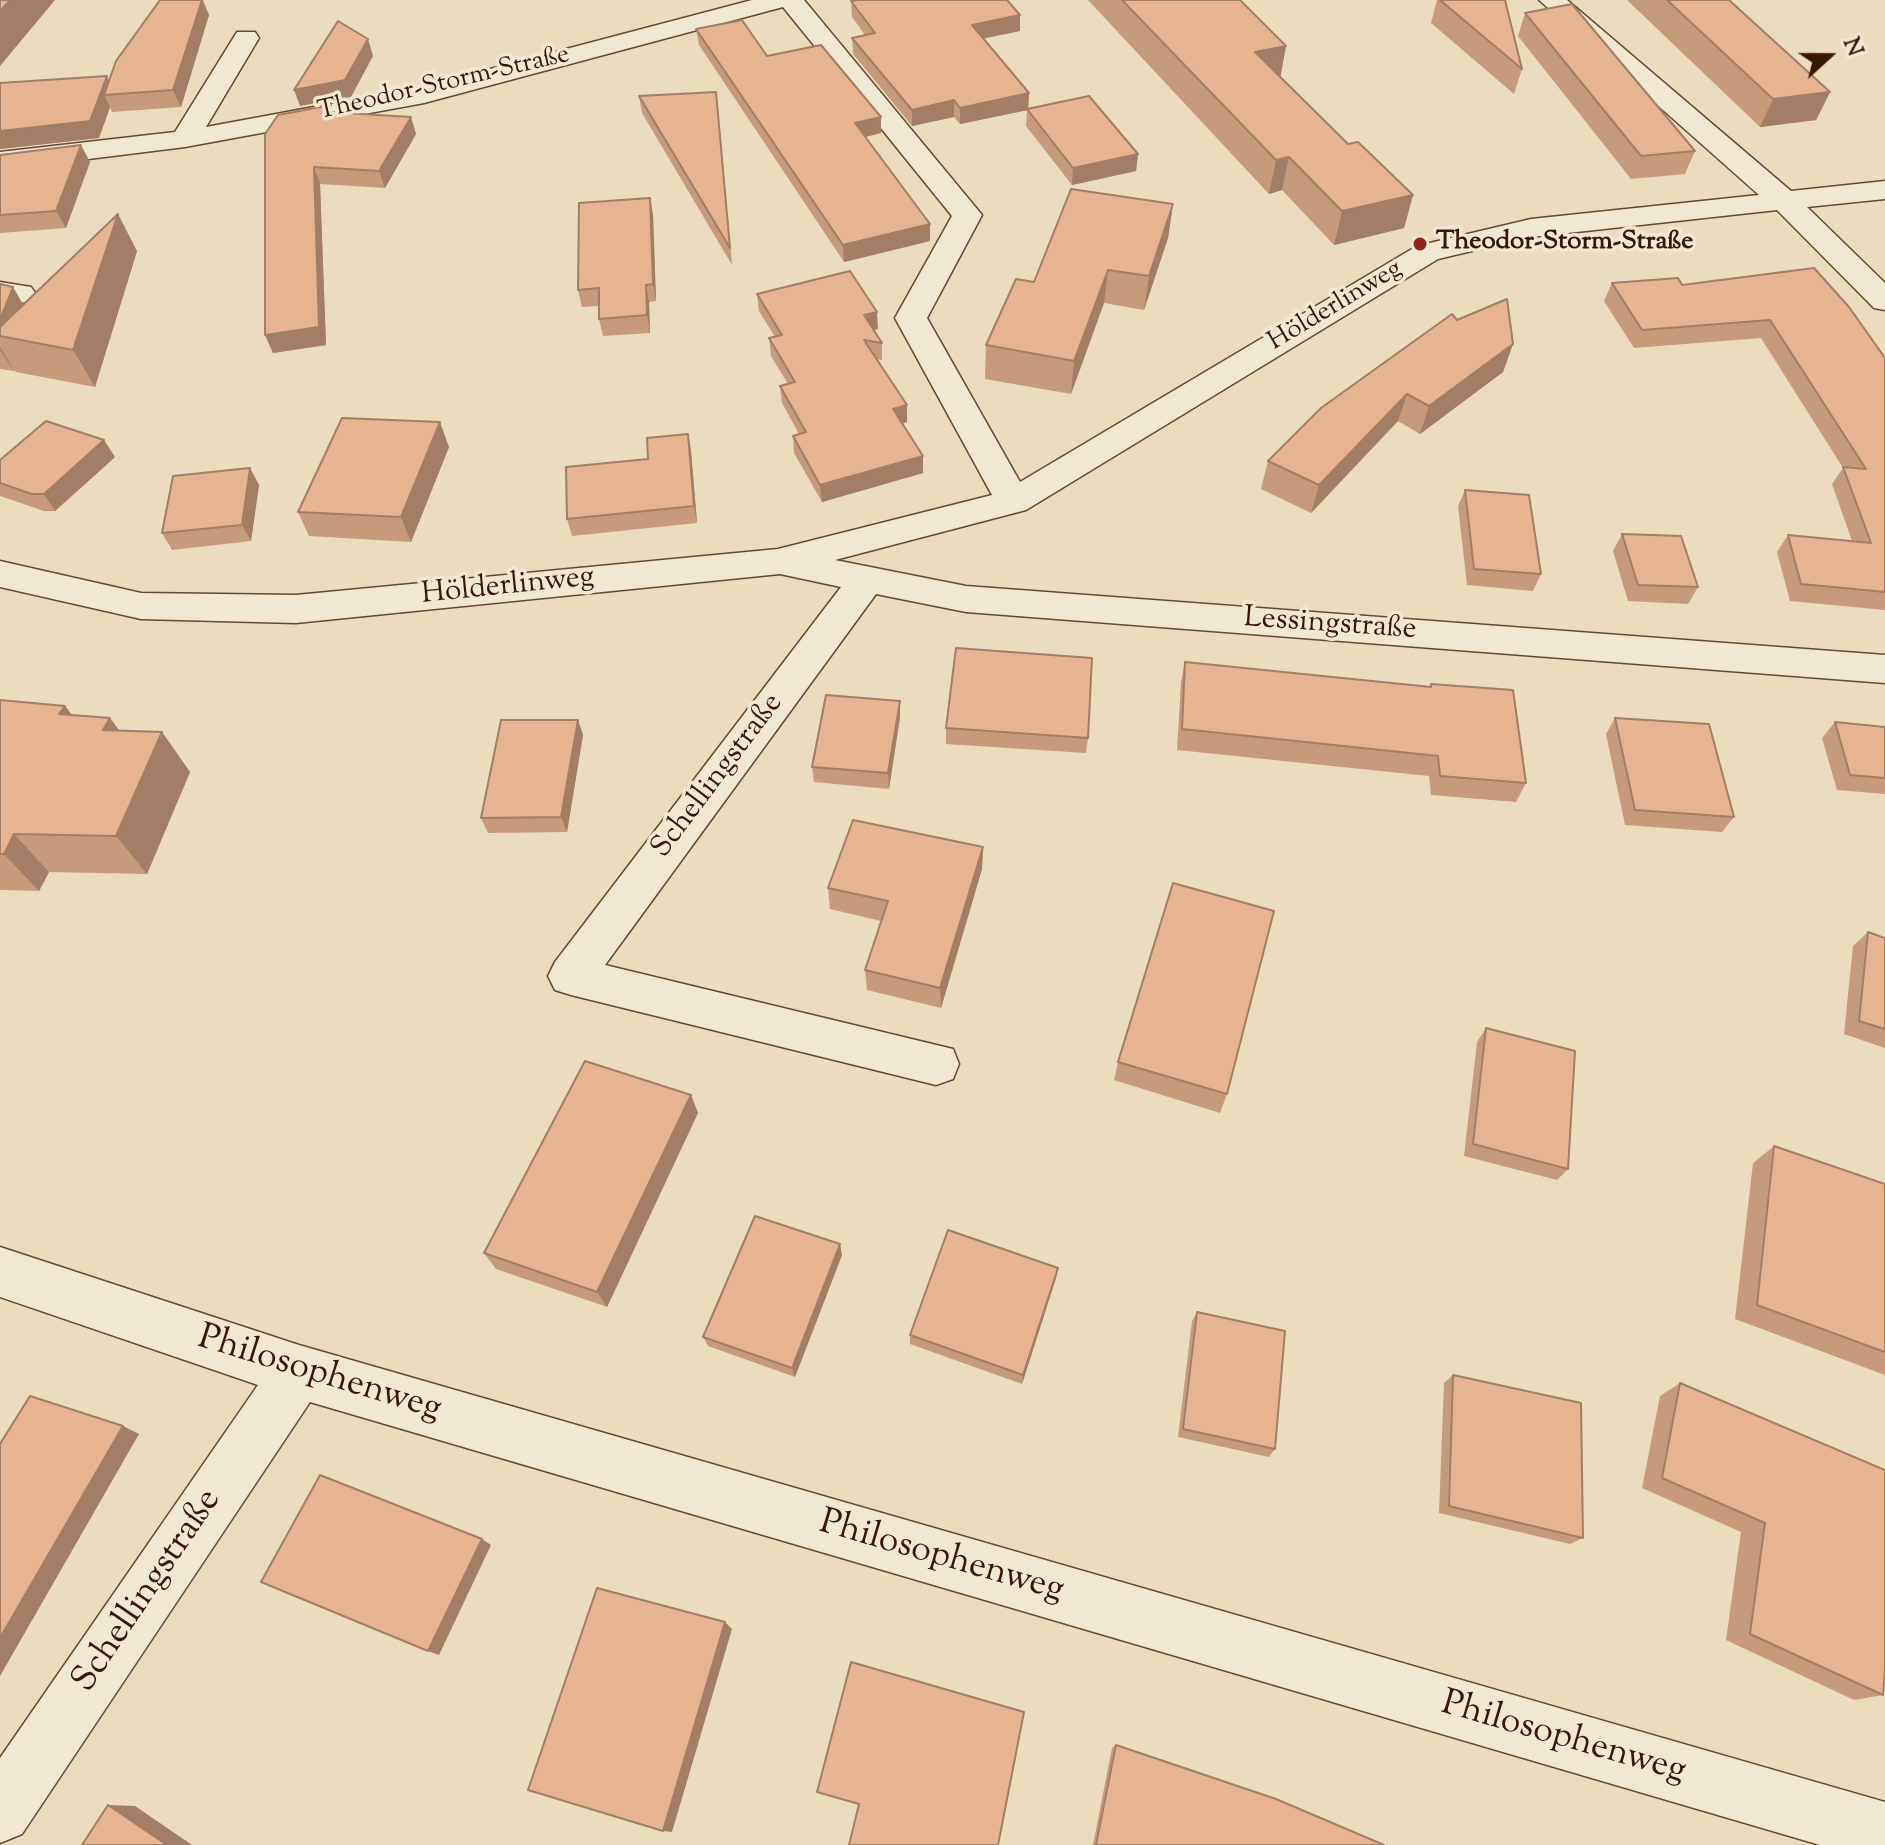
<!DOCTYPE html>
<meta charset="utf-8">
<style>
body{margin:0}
#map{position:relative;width:1885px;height:1845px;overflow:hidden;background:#eadcbd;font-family:"Sorts Mill Goudy",serif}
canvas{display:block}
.north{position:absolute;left:1789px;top:16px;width:80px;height:80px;-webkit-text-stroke:6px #f1e8d4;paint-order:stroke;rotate:69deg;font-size:22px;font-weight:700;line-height:32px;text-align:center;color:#381805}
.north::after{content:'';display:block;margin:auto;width:28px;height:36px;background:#381805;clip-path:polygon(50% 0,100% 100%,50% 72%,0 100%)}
</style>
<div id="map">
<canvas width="1885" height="1845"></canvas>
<div class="north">N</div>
</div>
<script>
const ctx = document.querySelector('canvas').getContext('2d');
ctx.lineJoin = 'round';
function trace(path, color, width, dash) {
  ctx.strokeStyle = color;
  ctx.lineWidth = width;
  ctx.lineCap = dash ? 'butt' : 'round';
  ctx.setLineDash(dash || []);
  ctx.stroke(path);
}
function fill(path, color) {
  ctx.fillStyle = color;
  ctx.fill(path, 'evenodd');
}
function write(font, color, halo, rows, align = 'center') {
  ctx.font = font + ' "Sorts Mill Goudy",serif';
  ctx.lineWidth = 7;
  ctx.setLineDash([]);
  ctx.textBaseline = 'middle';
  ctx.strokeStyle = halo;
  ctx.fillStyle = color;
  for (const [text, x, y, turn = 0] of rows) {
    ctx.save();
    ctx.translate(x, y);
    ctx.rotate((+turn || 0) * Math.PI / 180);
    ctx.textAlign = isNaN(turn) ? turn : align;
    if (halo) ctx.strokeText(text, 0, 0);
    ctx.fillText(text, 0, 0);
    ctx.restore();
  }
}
const minor = new Path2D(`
 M752,0H804L982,215L927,318L1020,482L1417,246L1531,219L1759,195L1539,0H1567L1791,191L1885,181V199L1807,207L1885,283V310L1874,308L1777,210L1531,237L1438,259L1026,510L835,560L966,586L1885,655V683L966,612L876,594L605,965L953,1049L959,1064L953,1079L936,1085L571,995L555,990L548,976L555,962L841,587L780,574L296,623L141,619L0,587V561L141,593L296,595L778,549L992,495L895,318L952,216L783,7L424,103L185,147L0,170V152L175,132L237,32H255L259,38L206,127L422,87Z
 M0,282L31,287L36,294L31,301L20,303L0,300Z
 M0,1247L299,1345L1885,1802V1845H1820L310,1402L22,1834L0,1843V1758L258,1385L0,1297Z`);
const wall = new Path2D(`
 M160,0H203L209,15L181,107L112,112L110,107L99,138L0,149L107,76L109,81Z
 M854,0H1007L1020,15V31L983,38L1029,93L1028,109L1138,154L1136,171L1072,185L1026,126L1027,110L960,124L954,117L912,126L853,54L852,38L865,35L852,17L851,1Z
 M1088,0H1240L1286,46L1280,77L1348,144L1413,195L1404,228L1334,245L1282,190L1269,194Z
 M1437,0H1505L1522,69L1514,94L1431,23Z
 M1627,0H1729L1830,92L1816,120L1760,127Z
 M1525,13L1695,151L1685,174L1631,179L1518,36Z
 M696,29L767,56L881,133L866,137L930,224V241L844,262L699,45Z
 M716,92L718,109L732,265L642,113L639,96Z
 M334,112L411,117L416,134L385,188L320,184L326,345L273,353L265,134Z
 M0,155L90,162L66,228L0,233Z
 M650,198L653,215L656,301L649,302L650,333L603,336L599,319V306L582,307L578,290Z
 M1173,204L1168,238L1144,310L1104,303L1071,394L985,379L986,345L1034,282Z
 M137,251L95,387L16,372L14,370V371L0,369V284L24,305Z
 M1612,283L1682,285L1885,358V610L1790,601L1777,552L1788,535L1852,541L1832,484L1843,468L1761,338L1634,348L1604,301Z
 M757,294L878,329L874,330L882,343V360L877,359L907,405V422L902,424L923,473L822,502L794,453L793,436L799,434L782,403L780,386L788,384L771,356L769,338L775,337L759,311Z
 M1457,320L1513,344L1503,372L1420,434L1398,421L1311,513L1261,489L1268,461Z
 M688,434L691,451L697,523L572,536L567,519Z
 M449,447L411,542L309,536L298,512Z
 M115,457L55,511H44L0,496V460Z
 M250,468L259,485L251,541L172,550L162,533Z
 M1465,490L1541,574L1533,591L1467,585L1458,506Z
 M1622,534L1698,587L1688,604L1628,601L1613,551Z
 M1185,662L1430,687L1431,684L1526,783L1516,802L1431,795L1429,776L1177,750L1181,682Z
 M0,700L65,706L72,715L120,731L162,732L190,772L147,874L49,872L39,891L0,890Z
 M900,717L889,789L814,782L812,767Z
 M1615,718L1734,817L1722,832L1625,825L1606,734Z
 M578,720L583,735L567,832L488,833L481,818Z
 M1835,722L1885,727V794L1837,790L1822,738Z
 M946,728L1088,738L1086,753L946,744Z
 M983,847L982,869L941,1008L867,990L865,970L881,921L830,909L828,888Z
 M1868,932L1885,938V1048L1844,1034L1853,946Z
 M1486,1028L1568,1169L1557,1180L1464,1156L1477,1042Z
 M1118,1062L1227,1094L1220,1113L1114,1080Z
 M691,1095L698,1113L607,1307L496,1269L484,1253Z
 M1774,1146L1885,1184V1375L1735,1319L1753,1163Z
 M842,1255L795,1377L708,1346L703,1337Z
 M1056,1278L1022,1384L910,1344V1335Z
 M1197,1312L1275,1449L1269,1457L1178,1437L1192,1321Z
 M1453,1375L1583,1538L1570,1544L1439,1513L1444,1383Z
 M1680,1383L1883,1695L1854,1700L1726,1640L1741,1532L1642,1488L1660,1396Z
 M1116,1745L1384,1845H1093L1112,1748Z`);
const shadedWall = new Path2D(`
 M10,0H55L0,66V11Z
 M202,0L209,15L181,107L173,90Z
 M1020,15V31L972,41V25Z
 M368,39L373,56L351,97L300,106L294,90Z
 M1286,46L1280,79L1255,52Z
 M107,76L115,93L104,95L110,107L99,138L0,149V131Z
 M1830,92L1816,120L1760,127L1773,99Z
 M1029,93L1028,110L960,124V108Z
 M954,100V117L912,126V110Z
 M411,117L416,134L385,188L379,171Z
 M881,117V133L856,139L855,123Z
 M81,145L90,162L66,228L56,211Z
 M1138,154L1136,171L1072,185L1073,168Z
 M1289,157L1282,190L1269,194L1276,160Z
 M314,167L320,184L326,345L273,353L265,335Z
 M1413,195L1404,228L1334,245L1342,211Z
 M650,198L653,215L656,301L653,284Z
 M1173,204L1168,238L1144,310L1149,276Z
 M118,214L137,251L95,387L73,350Z
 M930,224V241L844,262L843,245Z
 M1108,270L1104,303L1071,394L1074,361Z
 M646,285L649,302L650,333L647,315Z
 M13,287L32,320L0,336V320Z
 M877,312L878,329L865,332L864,315Z
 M1513,344L1503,372L1420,434L1429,406Z
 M0,347L14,370V371L0,350Z
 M1407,394L1398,421L1311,513L1319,485Z
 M907,405V422L893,426V409Z
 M440,422L449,447L411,542L401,517Z
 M688,434L691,451L697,523L694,506Z
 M104,440L115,457L55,511L44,494Z
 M923,456V473L822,502L820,485Z
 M250,468L259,485L251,541L242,525Z
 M900,701V717L889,789L888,773Z
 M65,706L96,746L59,714Z
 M110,718L140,758L103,730Z
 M578,720L583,735L567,832L561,817Z
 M162,732L190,772L147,874L116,836Z
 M14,834L49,872L39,891L4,854Z
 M983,847L982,869L941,1008L940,988Z
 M691,1095L698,1113L607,1307L597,1292Z
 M840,1244L842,1255L795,1377L792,1368Z
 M1058,1268L1056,1278L1022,1384L1023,1375Z
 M123,1426L139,1434L0,1676V1638Z
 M482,1539L491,1545L439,1655L428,1651Z
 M725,1622L732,1629L672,1832L663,1831Z
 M108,1805L135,1806L192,1845H167Z`);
const building = new Path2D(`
 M0,0H10L0,11Z
 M160,0H202L173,90L104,95L116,61Z
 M857,0H1007L1020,15L972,25L1029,93L960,108L954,100L912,110L852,38L875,33L851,1Z
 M1122,0H1240L1286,46L1255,52L1348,144L1358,142L1413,195L1342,211L1289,157L1276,160Z
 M1440,0H1505L1522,69Z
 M1667,0H1729L1830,92L1773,99Z
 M1572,4L1695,151L1641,156L1525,13Z
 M742,20L767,56L821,45L881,117L855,123L930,224L843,245L696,29Z
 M338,21L368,39L345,80L294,90Z
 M107,76L90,121L0,131V83Z
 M716,92L730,248L639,96Z
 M1089,96L1138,154L1073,168L1027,109Z
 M331,105L328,112L411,117L379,171L314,167L319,327L265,335V134L278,115Z
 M81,145L56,211L0,215V155Z
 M1071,189L1173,204L1149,276L1108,270L1074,361L986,345L1016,279L1034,282Z
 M650,198L653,284L646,285L647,315L599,319V288L578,290L579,203Z
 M118,214L73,350L0,336V327Z
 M1814,268L1849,307L1885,358V592L1801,584L1788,535L1871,543L1843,467L1866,469L1770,320L1642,330L1612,283L1678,278L1682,285Z
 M850,271L877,312L864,315L882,343L864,340L907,405L893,409L923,456L820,485L793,436L806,432L780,386L795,382L769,338L782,335L757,294Z
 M0,284L13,287L0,320Z
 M1507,299L1513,344L1429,406L1407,394L1319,485L1268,461L1321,408L1452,314L1457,320Z
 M342,418L440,422L401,517L298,512Z
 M46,421L104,440L44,494H32L0,483V460Z
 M688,434L694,506L567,519L566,467L648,459L647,438Z
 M250,468L242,525L162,533L173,476Z
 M1465,490L1529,495L1541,574L1474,569Z
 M1622,534L1681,536L1698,587L1638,585Z
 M956,648L1092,658L1088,738L946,728Z
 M1185,662L1431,687V684L1513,690L1526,783L1440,776L1438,756L1182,729Z
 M826,695L900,701L888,773L812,767Z
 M0,700L65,706L59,714L110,718L103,730L162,732L116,836L14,834L4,854H0Z
 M1615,718L1709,724L1734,817L1635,810Z
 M501,720H578L561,817L481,818Z
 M1835,722L1885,727V778L1850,775Z
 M853,820L983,847L940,988L865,970L888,901L828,888Z
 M1173,883L1274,911L1227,1094L1118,1062Z
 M1868,932L1885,938V1029L1859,1021Z
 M1486,1028L1575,1051L1568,1169L1473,1144Z
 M585,1061L691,1095L597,1292L484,1253Z
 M1774,1146L1885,1184V1352L1757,1305Z
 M755,1216L840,1244L792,1368L703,1337Z
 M948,1230L1058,1268L1023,1375L910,1335Z
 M1197,1312L1285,1331L1275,1449L1183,1429Z
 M1453,1375L1581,1403L1583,1538L1449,1506Z
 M1680,1383L1885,1470V1670L1883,1695L1750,1634L1765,1523L1662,1478Z
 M30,1396L123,1426L0,1638V1444Z
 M320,1475L482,1539L428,1651L261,1582Z
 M597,1588L725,1622L663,1831L528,1790Z
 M851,1662L1024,1712L998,1845H849L859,1804L817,1792Z
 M1116,1745L1276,1799L1384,1845H1096Z
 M108,1805L167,1845H82Z`);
const markers = [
 [1420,244,8,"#8f2418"]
];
const farStreetnames = [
 ["Theodor-Storm-Straße",444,85,-13],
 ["Hölderlinweg",1336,307,-31]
];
const farPoinames = [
 ["Theodor-Storm-Straße",1436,244]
];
const streetNames = [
 ["Hölderlinweg",508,588,-6],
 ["Lessingstraße",1330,626,4],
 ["Schellingstraße",719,777,-53]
];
const nearStreetnames = [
 ["Philosophenweg",319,1376,17],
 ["Philosophenweg",941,1559,16],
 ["Schellingstraße",149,1592,-56],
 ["Philosophenweg",1563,1740,16]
];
trace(minor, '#644933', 3);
fill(minor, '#f1e8d4');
fill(wall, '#c69b7c');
fill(shadedWall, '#a17e65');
fill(building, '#e6b490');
trace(building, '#a17e65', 2);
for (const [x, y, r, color] of markers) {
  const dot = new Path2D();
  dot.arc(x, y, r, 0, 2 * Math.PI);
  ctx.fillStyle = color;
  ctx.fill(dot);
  trace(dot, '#f1e8d4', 3);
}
write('26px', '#381805', '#f1e8d4', farStreetnames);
write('bold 26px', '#381805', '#f1e8d4', farPoinames, 'left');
write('30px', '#381805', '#f1e8d4', streetNames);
write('36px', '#381805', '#f1e8d4', nearStreetnames);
</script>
